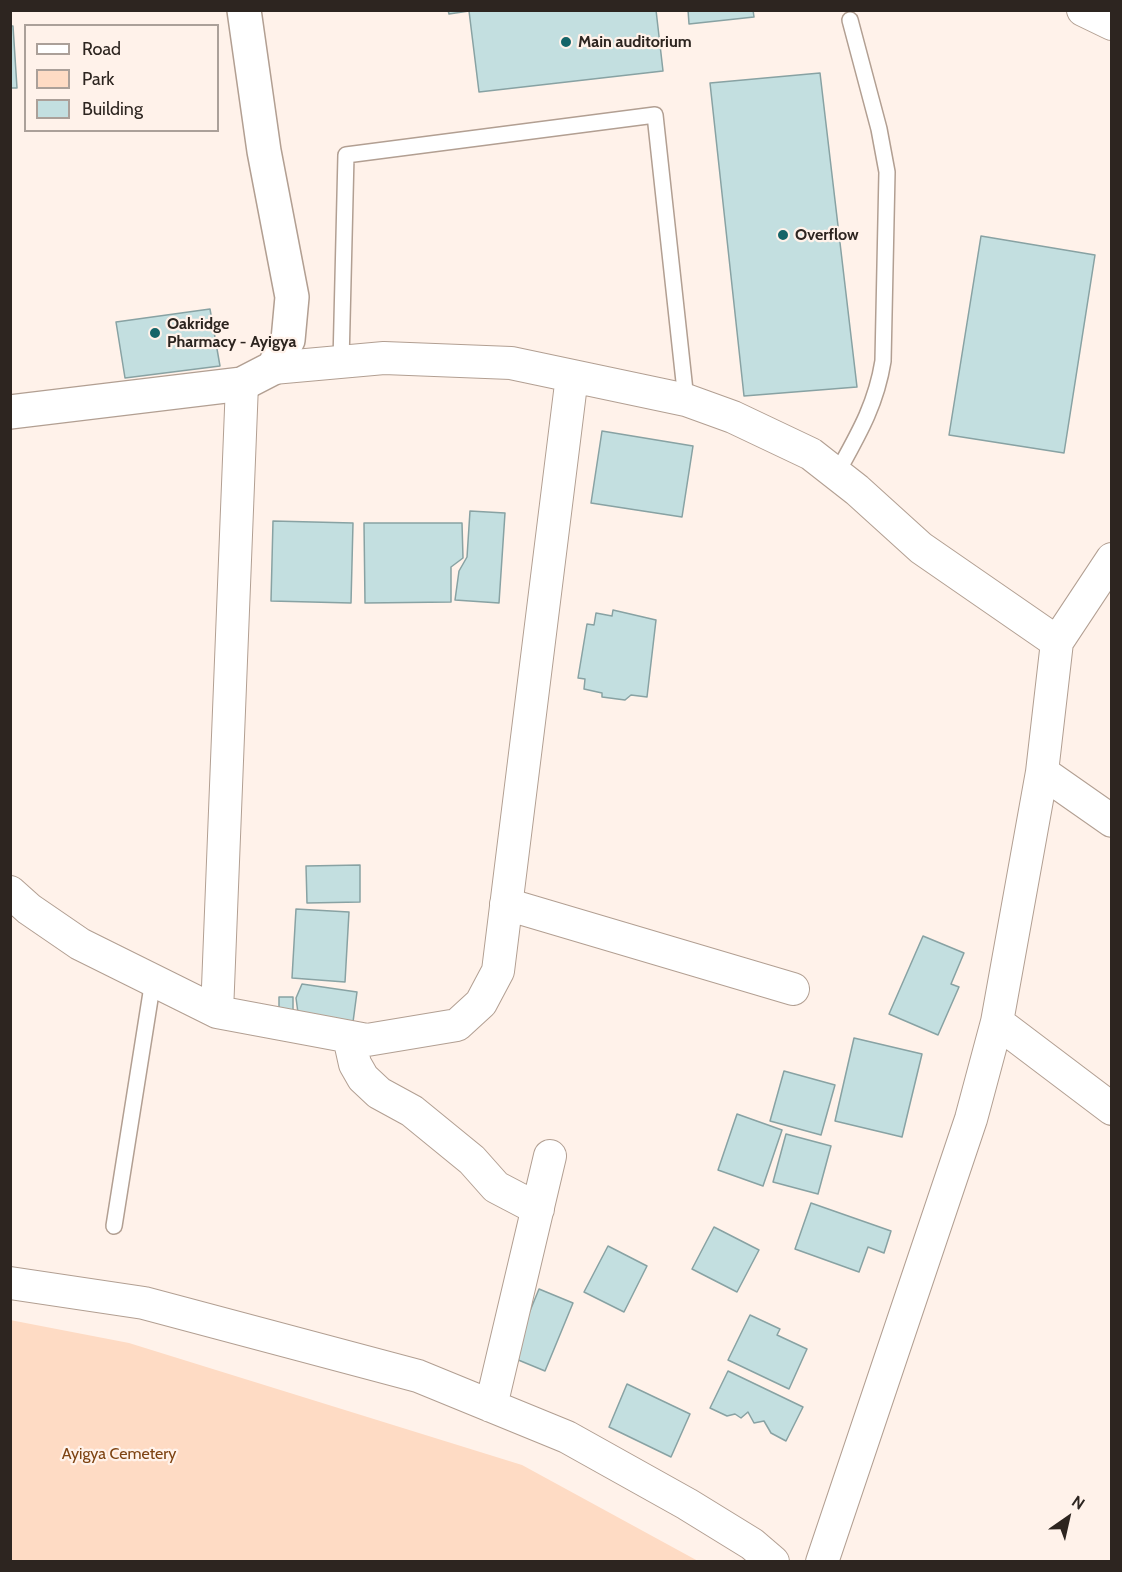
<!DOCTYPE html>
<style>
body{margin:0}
#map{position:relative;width:1122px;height:1572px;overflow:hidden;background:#fff2ea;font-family:Cabin,sans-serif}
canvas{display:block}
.frame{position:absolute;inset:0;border:12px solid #2d2520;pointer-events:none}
.legend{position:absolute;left:24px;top:24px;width:195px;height:108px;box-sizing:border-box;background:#fff2ea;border:2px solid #aba099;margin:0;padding:8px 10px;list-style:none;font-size:18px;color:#2d2520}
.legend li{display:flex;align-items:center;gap:12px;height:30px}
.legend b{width:30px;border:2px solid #aba099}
.north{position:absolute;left:1038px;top:1488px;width:60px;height:60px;-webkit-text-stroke:4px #fff2ea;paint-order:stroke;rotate:34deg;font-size:16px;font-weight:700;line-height:24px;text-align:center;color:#2d2520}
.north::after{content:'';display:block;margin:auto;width:21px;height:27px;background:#2d2520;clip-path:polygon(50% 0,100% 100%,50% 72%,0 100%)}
</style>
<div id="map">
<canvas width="1122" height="1572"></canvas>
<div class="frame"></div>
<ul class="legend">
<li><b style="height:8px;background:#fff"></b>Road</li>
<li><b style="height:16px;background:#fedbc4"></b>Park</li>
<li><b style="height:16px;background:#c3dfe0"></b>Building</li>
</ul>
<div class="north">N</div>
</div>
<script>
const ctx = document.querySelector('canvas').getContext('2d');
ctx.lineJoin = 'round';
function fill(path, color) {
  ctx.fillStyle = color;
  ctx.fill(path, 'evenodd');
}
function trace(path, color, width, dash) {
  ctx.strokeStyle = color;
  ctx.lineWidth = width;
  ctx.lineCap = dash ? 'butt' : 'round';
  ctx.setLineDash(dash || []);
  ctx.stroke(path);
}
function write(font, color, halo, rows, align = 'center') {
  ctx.font = font + ' Cabin,sans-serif';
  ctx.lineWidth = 4.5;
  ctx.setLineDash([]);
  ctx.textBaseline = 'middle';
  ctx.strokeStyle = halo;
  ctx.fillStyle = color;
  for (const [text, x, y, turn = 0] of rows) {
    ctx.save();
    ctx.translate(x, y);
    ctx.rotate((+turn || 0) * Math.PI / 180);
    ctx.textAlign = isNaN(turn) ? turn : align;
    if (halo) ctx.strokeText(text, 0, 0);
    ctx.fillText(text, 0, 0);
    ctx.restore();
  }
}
const green = new Path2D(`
 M10,1320L129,1343L522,1465L698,1561H11Z`);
const building = new Path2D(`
 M448,10H656L663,71L479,92L469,11L449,14Z
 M688,10H753L754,17L689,24Z
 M10,26H13L17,88H10Z
 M820,73L857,387L744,396L710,83Z
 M981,236L1095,255L1064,453L949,435Z
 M210,309L220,366L125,378L116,322Z
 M602,431L693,446L682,517L591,503Z
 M470,511L505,513L499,603L455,600L459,571L467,557Z
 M273,521L353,523L351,603L271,601Z
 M364,523H462L463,558L451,567V602L365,603Z
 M613,610L656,620L647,697L631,695L625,700L602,697V693L584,689L585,679L578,678L587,624L594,625L596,613L612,616Z
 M360,865V902L307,903L306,866Z
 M296,909L349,912L345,982L292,978Z
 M923,936L964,953L951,984L959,987L938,1035L889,1014Z
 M302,984L357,992L353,1022L298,1013L296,998Z
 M279,997H293V1012L279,1011Z
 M854,1038L922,1054L902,1137L835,1121Z
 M784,1071L835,1085L821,1135L770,1121Z
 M737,1114L782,1130L763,1186L718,1170Z
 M786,1134L831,1146L818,1194L773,1182Z
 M811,1203L891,1231L884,1253L868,1247L859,1272L795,1249Z
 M714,1227L759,1250L737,1292L692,1269Z
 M608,1246L647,1266L624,1312L584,1292Z
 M539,1289L573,1303L545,1371L511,1357Z
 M750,1315L780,1329L777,1335L807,1349L789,1389L728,1360Z
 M728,1371L803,1407L786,1441L771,1433L764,1421L754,1423L748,1412L741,1418L735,1414L727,1416L710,1408Z
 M627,1384L690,1414L671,1457L609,1427Z`);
const service = new Path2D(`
 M341,362L346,155L655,115L686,400
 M837,473C858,435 876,405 883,361L887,172L879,129L850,20
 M114,1226L153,980`);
const minor = new Path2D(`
 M1083,10L1112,24
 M273,368L384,358L511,363L686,400L733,417L811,454L857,490L921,548L1057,642
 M1042,772L1112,821
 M10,892L29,909L80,944L217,1012L367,1040L457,1025L481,1003L498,971L572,376
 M506,904L793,989
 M217,1012L242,384
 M997,1022L1112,1109
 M349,1037L355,1064L363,1078L379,1093L412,1111L472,1160L496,1187L538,1209
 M10,1283L144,1303L418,1376L567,1437L687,1504L752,1544L773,1562
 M491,1406L550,1156
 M822,1562L971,1119L997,1022L1042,772L1057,642L1112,559`);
const tertiary = new Path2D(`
 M10,412L242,384L273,368L288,340L292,297L264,151L244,10`);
const markers = [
 [566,42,6,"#156468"],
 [783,235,6,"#156468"],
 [155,333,6,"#156468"]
];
const poiNames = [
 ["Main auditorium",578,42],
 ["Overflow",795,235],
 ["Oakridge",167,324],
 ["Pharmacy - Ayigya",167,342]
];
const parkNames = [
 ["Ayigya Cemetery",119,1454]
];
fill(green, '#fedbc4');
fill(building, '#c3dfe0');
trace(building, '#88a2a3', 1.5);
trace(service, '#b29f92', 18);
trace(minor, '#b29f92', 34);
trace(tertiary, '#b29f92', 36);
trace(service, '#fff', 15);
trace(minor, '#fff', 32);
trace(tertiary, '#fff', 33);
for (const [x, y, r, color] of markers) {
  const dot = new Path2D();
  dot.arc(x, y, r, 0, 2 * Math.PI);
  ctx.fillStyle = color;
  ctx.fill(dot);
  trace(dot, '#fff2ea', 2);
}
write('bold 16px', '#2d2520', '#fff2ea', poiNames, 'left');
write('16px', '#7e4312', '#fff2ea', parkNames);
</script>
